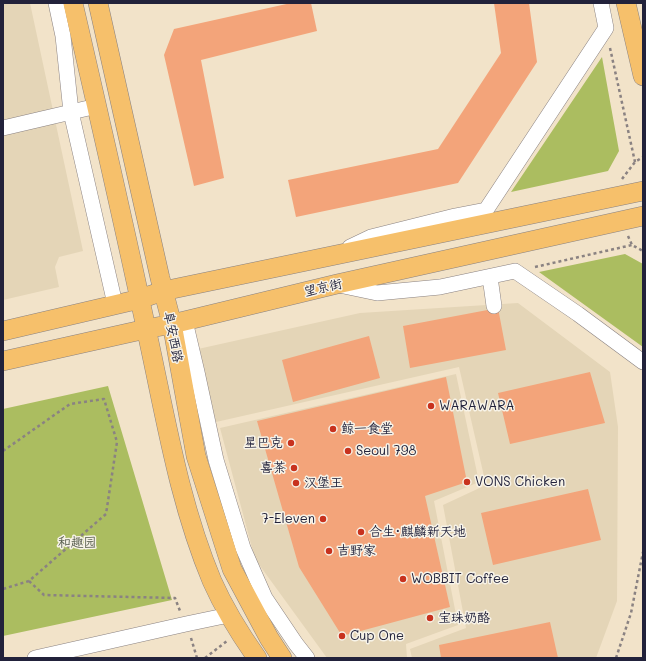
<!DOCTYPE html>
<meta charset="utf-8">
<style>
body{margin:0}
#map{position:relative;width:646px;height:661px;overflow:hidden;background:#f2e3c9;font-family:Mali,sans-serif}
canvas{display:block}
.frame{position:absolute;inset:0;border:4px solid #22223b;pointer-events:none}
</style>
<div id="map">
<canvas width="646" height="661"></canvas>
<div class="frame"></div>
</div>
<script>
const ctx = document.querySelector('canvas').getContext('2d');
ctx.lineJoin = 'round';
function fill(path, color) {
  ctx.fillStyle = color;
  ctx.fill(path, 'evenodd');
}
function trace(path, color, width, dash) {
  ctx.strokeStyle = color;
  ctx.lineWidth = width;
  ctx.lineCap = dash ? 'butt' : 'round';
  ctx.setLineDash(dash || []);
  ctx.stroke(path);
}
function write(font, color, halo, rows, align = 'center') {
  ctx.font = font + ' Mali,"LXGW WenKai TC",sans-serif';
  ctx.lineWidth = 3;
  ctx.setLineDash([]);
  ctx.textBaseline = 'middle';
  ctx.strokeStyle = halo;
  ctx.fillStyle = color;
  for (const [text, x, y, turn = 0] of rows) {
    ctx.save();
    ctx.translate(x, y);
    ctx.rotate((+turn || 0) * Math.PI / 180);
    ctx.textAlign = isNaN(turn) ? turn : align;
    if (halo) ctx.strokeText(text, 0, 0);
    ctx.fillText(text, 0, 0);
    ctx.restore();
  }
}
const built = new Path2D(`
 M3,3H30L83,251L59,257L55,267L59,287L3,300Z
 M518,303L610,372L618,427L617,601L596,658H412L410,649L466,628L443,505L486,485L459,367L216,422L198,349L360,313Z
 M456,374L479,482L434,501L458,625L406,644L407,658H327L255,559L220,428Z`);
const green = new Path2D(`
 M602,57L619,151L608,171L511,192Z
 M625,254L643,264V347L539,272Z
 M108,386L172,600L3,636V409Z`);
const building = new Path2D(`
 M291,3H311L317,31L201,60L224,178L194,186L164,55L174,29Z
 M494,3H529L537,62L458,183L296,217L288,180L438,149L501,53Z
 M498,308L506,350L410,368L403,326Z
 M369,336L380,378L293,402L282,360Z
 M590,372L605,423L510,444L498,393Z
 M446,377L467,482L425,496L450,607L342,636L299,567L257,421Z
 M588,489L601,540L493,565L481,513Z
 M550,622L558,658H441L439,645Z`);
const path = new Path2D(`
 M610,48L635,162
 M622,179L635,162L643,157
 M628,236L632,245L643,251
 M535,267L632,245
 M3,451L70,404L104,399L117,442L106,514L29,581L3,589
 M29,581L44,595L175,598L180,611
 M191,638L197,658
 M205,658L227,641
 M616,658L631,613L643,552`);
const minor = new Path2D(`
 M56,3L63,36L71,112L115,304
 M3,128L97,106
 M350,247L371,237L455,216L486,210L606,28L601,3
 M490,277L494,306
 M339,285L377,293L440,287L515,271L578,314L643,362
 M185,321L197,372L216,460L243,548L265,598L296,644L307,658
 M35,658L186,624L229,615`);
const major = new Path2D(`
 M73,3C98,111 123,220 146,328C165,413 178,500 212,581C224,608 240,634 257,658
 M98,3L160,278L172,324L196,456L232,569L269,638L282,658
 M626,3L643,76
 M3,331L140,299L163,291L643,191
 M3,361L146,329L172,324L337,284L643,216`);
const markers = [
 [431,406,4,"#c8321e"],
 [333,429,4,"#c8321e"],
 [291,443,4,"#c8321e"],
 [348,451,4,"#c8321e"],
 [294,468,4,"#c8321e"],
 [467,482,4,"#c8321e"],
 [296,483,4,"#c8321e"],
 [323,519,4,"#c8321e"],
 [361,532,4,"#c8321e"],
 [329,551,4,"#c8321e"],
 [403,579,4,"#c8321e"],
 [430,618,4,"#c8321e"],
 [342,636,4,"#c8321e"]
];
const streetNames = [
 ["望京街",323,288,-13],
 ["阜安西路",173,337,79]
];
const poiNames = [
 ["WARAWARA",439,406],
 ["鲸一食堂",341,429],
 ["星巴克",283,443,"right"],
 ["Seoul 798",356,451],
 ["喜茶",286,468,"right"],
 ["VONS Chicken",475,482],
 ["汉堡王",304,483],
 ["7-Eleven",315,519,"right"],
 ["合生·麒麟新天地",369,532],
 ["吉野家",337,551],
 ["WOBBIT Coffee",411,579],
 ["宝珠奶酪",438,618],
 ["Cup One",350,636]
];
const parkNames = [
 ["和趣园",77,543]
];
fill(built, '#e4d5b7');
fill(green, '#abbd60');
fill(building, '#f3a47a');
trace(minor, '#8a8282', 16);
trace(major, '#8a8282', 20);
trace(path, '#8a8282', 2.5, [3, 3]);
trace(minor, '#fff', 15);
trace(major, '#f6c06b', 19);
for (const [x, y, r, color] of markers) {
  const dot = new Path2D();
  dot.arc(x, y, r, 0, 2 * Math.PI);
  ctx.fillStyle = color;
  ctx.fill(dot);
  trace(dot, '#f7f3e8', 1.5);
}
write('13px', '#22223b', '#f7f3e8', streetNames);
write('13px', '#22223b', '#f7f3e8', poiNames, 'left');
write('13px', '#525848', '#f7f3e8', parkNames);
</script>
